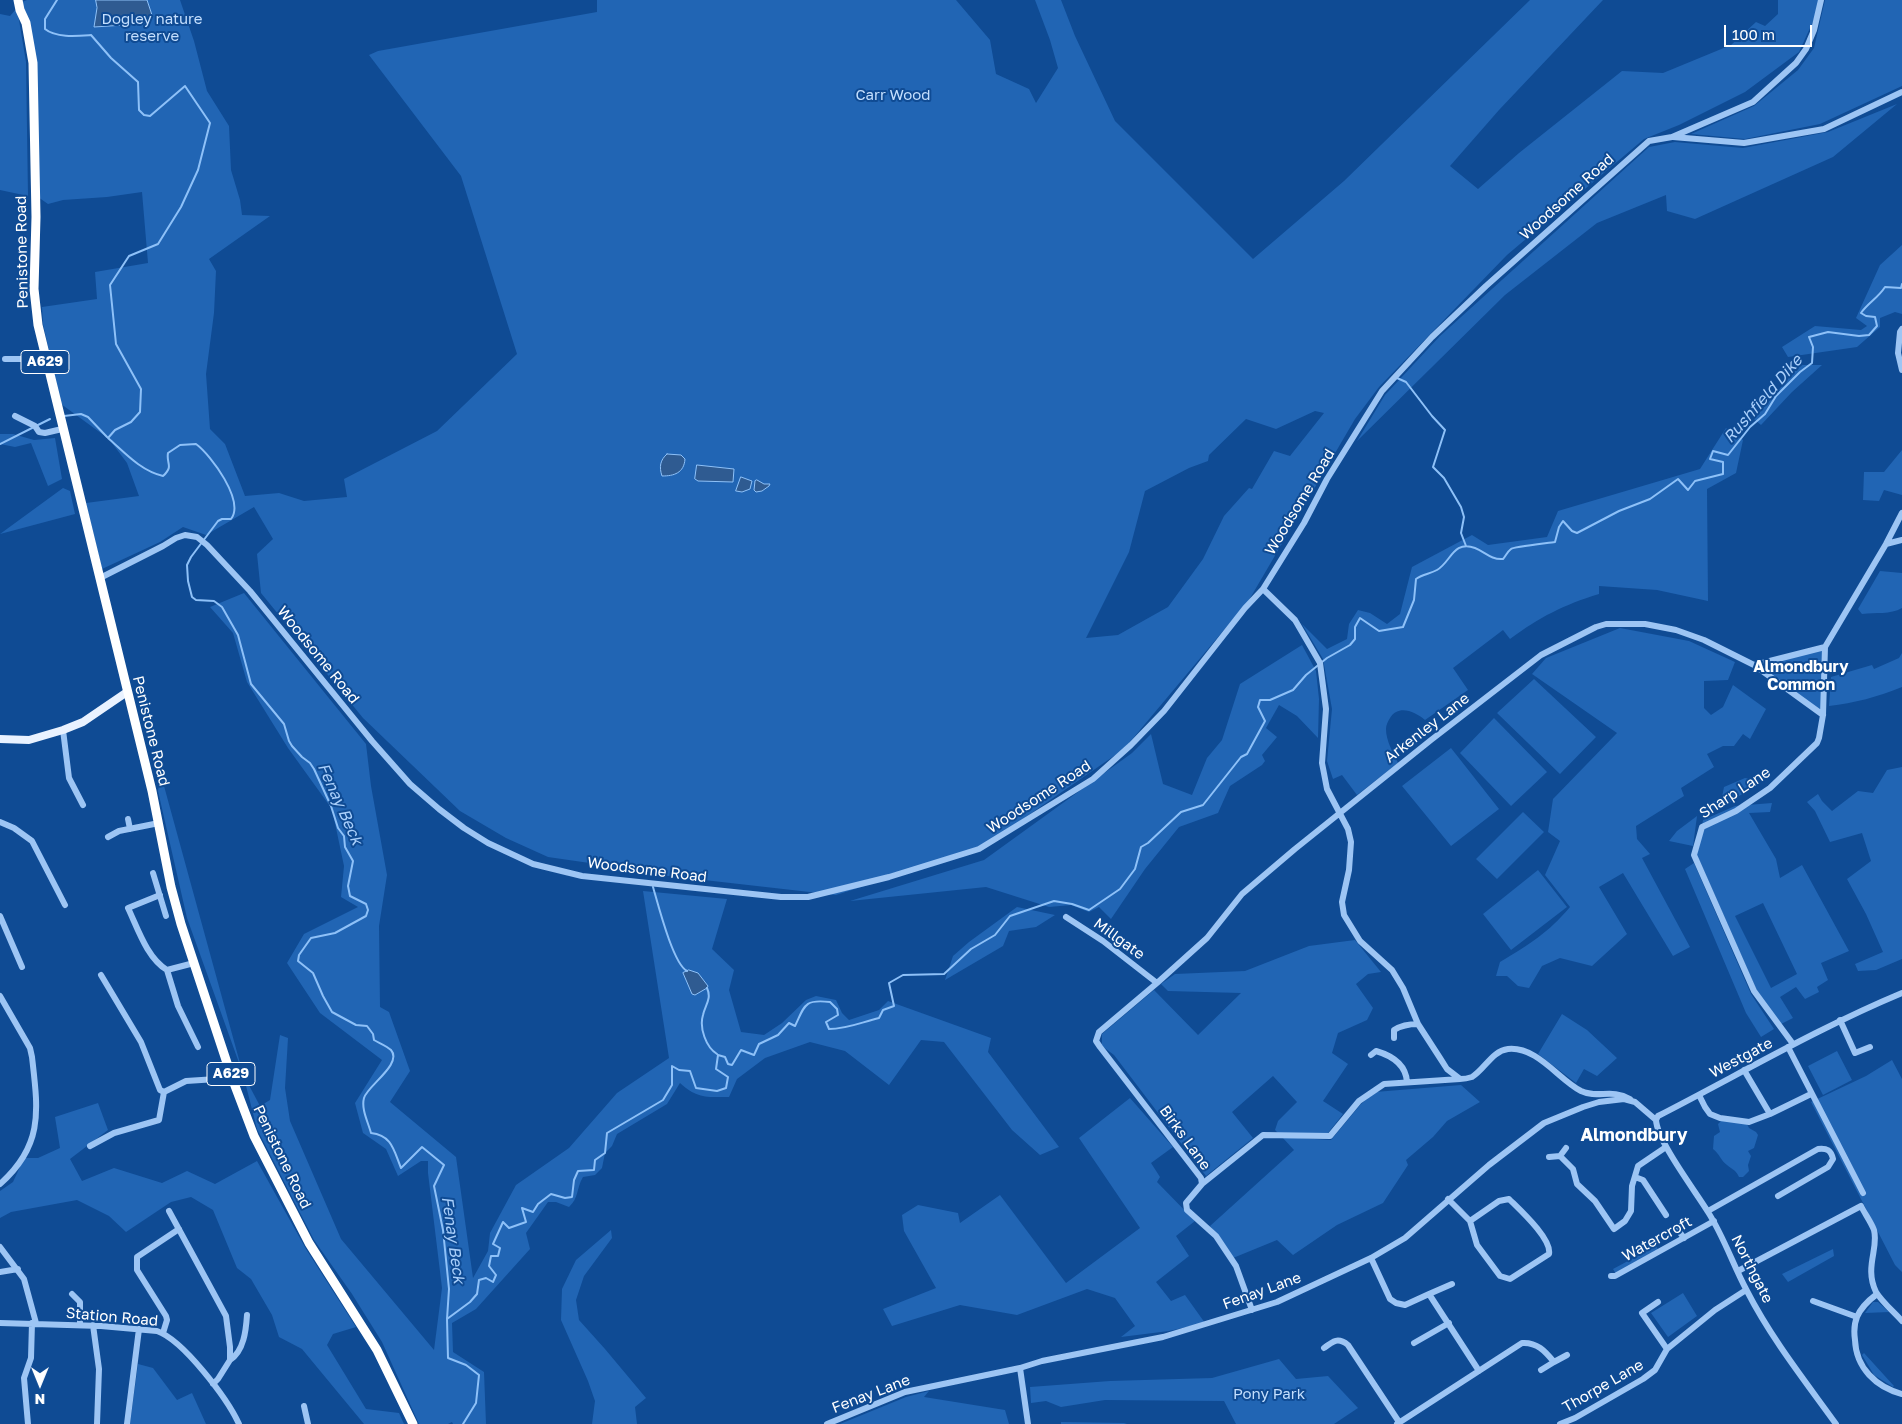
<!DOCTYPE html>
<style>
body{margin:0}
#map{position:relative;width:1902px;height:1424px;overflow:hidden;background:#0f4b94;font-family:"Golos Text",sans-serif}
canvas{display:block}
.north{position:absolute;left:15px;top:1359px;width:50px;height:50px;-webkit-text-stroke:4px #0f4b94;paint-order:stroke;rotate:180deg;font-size:14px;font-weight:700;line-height:20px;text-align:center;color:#fff}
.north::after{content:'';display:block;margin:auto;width:18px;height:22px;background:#fff;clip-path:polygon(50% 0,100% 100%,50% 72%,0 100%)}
.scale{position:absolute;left:1724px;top:25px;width:88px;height:22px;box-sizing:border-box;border:2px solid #fff;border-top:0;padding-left:6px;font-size:15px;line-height:18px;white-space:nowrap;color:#fff;-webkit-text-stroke:4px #0f4b94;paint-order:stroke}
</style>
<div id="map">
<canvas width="1902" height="1424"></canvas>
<div class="north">N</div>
<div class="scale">100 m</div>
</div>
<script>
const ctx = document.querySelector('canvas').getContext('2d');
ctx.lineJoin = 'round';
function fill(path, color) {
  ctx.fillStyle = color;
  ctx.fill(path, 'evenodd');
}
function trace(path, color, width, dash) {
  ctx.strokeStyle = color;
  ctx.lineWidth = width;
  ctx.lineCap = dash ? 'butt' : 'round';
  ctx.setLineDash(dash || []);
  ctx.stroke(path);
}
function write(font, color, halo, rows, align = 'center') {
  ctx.font = font + ' "Golos Text",sans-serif';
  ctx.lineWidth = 4;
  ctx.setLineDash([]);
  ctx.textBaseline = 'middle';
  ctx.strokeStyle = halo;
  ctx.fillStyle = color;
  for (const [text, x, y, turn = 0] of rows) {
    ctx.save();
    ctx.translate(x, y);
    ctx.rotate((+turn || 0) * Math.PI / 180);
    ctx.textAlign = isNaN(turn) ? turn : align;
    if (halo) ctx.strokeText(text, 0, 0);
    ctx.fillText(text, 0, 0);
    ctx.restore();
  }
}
const green = new Path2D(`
 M27,0H180L194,41L207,91L229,126L231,170L240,200L242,215L270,216L209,259L216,271L214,313L206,374L210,429L225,444L245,496L279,493L304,501L347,497L344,479L437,431L517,354L461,176L369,55L378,51L597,12V0H956L990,40L996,74L1029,89L1036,103L1058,68L1050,40L1035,0H1061L1075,36L1115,121L1253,259L1344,181L1530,0H1603L1499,110L1450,166L1478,189L1519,153L1622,71L1663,73L1731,45L1756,22L1765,26L1778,14V0H1819L1816,15L1799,52L1745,92L1679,125L1644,139L1507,255L1379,387L1355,419L1249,600L1124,749L978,850L836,895L660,875L631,869L548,857L506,838L460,811L363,718L261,593L257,554L273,539L254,507L206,535L183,527L160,542L102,569L86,503L139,496L127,463L109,439L61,404L43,324L42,307L97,299L95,272L148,263L142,192L107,197L63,200L48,204L38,197L37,63L22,2ZM1315,411L1324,413L1290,456L1274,451L1252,489L1249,488L1224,516L1203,559L1168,607L1118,635L1086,638L1129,552L1145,491L1189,468L1208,461L1209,455L1246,419L1276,429Z
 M1825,0H1902V86L1820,124L1745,139L1691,134L1754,106L1798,70L1814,48Z
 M17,8L26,62L28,196L0,190V14L10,16Z
 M1897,104L1833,157L1695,219L1667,211L1666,195L1597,223L1505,295L1357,441L1385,395L1440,336L1649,147L1675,142L1743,148L1828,132Z
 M1902,245V314L1895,312L1880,318V327L1857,347L1788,357L1782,347L1815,326L1861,330L1867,326L1856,318L1880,265Z
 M1794,365H1822L1792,392L1761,425L1754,419L1788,379Z
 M1726,428L1743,440L1736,473L1707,489L1708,601L1657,590L1599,586V594C1563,605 1540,617 1510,639L1503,630L1453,668L1468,690L1425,720C1415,712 1399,704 1390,718C1388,721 1386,725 1386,729C1386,741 1393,752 1398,763L1357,795L1342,775L1333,779L1327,761L1332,709L1323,659L1302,624L1327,649L1347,639L1349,624L1358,610L1370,613L1387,624L1400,614L1412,567L1472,535L1488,545L1547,537L1558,511L1700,469Z
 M0,434H13L34,440L55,438L62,479L48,486L31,443L15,447L0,444Z
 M1902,450V495L1884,490L1879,501L1863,500L1864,472H1884Z
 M63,488L70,491L75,514L0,534Z
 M1880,571L1902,573V608C1890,615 1876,612 1862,614L1858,609Z
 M244,593L366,744L371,786L387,875L379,926L380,1007L389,1012L410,1071L390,1102L456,1157L473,1278L488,1251L490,1233L516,1185L569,1148L617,1093L669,1058L643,891L727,899L712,949L734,970L729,990L741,1032L764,1035L782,1023L806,1000L816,996L836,1000L842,1013L849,1020L879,1010L888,1001L991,1038L988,1052L1059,1147L1040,1155L1012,1130L944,1042L921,1040L889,1085L845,1051L810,1042L765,1058L737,1079L729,1097C708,1097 697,1099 680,1083L667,1104L617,1134L612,1146L605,1153L602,1168L595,1175L583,1177C576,1189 579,1198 569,1207L556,1202H548L526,1233L530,1249L476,1309L452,1323L453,1352L484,1372L486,1424H453L452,1422L448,1424H419L382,1342L352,1294L314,1240L257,1129L243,1074L187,918L158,791L161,775L243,1074L260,1106L270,1100L280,1035L288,1038L285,1088L290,1121L341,1239L434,1350L442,1288L428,1173V1161H421L398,1176L386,1149L363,1133L355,1103L382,1060L320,1013L287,963L304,934L358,907L341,897L344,866L332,809L288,748L247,682L233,633L210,607Z
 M1620,628L1689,641L1735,662L1728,680L1704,681V708L1711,715L1723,707L1733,685L1766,709L1750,739L1743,734L1734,746H1723L1707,754L1714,767L1681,788L1684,796L1636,826L1637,839L1650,854L1642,858L1690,947L1673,956L1623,873L1599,887L1627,934L1592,966L1560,958L1542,966L1529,988L1518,986L1507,976H1496L1500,962C1530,944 1548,933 1570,907L1545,875L1560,841L1548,832L1553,799L1617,733L1532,674L1546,658Z
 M1302,645L1316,671L1319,699L1318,738L1297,716L1279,705L1266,728L1277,737L1262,755L1265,761L1262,765L1230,786L1218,813L1179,827L1145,869L1111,919L1099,907L1089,912L1071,905L1049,907L986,887L850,901L984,860L1132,753L1151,734L1163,784L1192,795L1207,758L1222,740L1240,684Z
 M1825,648L1822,716L1754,665Z
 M1902,653V687C1878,697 1854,703 1829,706L1831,677L1872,665L1874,669L1899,658Z
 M1534,679L1596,737L1560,774L1497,713Z
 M1494,718L1547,772L1511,806L1460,753Z
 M1451,748L1499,809L1451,846L1402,786Z
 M1902,767V959L1876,970L1858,971L1855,964L1883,952L1866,914L1847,879L1871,861L1862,833L1830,842L1815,811L1807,802L1818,794L1822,801L1832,811L1858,791L1873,793L1887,770Z
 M1745,778L1757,780L1759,782L1731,802L1707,809L1705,807L1722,797L1724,787Z
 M1772,803L1770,812L1749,813L1776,859L1780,878L1802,865L1849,951L1821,963L1828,980L1817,987L1819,992L1805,999L1796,987L1780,997L1793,1018L1779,1025L1757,991L1697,855L1703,820L1735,806ZM1763,903L1797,974L1771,988L1735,916Z
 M1523,812L1544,832L1497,879L1476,859Z
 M1697,816L1693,846L1669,841L1677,831Z
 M1694,863L1751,994L1774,1029L1761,1037L1746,1013L1685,869Z
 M1538,870L1567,907L1511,950L1483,914Z
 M1017,907L1055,915L1036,927L1009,931L1003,946L945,980L953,956L969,942Z
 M1355,940L1381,972L1368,974L1356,984L1373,1008L1367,1020L1338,1033L1332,1053L1348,1064L1323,1101L1343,1114L1328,1133H1278L1275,1130L1278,1121L1297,1102L1273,1076L1232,1112L1253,1138L1206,1176L1114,1055L1102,1046V1034L1154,990L1198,1035L1241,993L1168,991L1161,984L1175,974L1245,971L1309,946Z
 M1562,1014L1587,1030L1617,1058L1597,1076L1584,1069L1576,1083L1538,1054Z
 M1837,1051L1852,1080L1823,1095L1808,1066Z
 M1892,1060L1902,1079V1272L1895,1265L1811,1102L1866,1076Z
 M1461,1085L1480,1102L1447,1121L1433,1137L1406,1160L1408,1165L1383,1203L1337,1225L1293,1255L1277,1240L1233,1258L1210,1226L1294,1150L1282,1137L1331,1140L1361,1104L1375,1092Z
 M1130,1098L1173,1147L1151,1163L1160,1177L1157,1182L1195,1221L1176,1236L1189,1256L1156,1282L1171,1301L1185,1295L1205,1323L1169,1331L1121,1337L1135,1326L1115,1298L1087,1289L1017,1315L960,1305L892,1326L883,1309L936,1288L904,1231L902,1215L918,1205L958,1213L960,1223L1000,1195L1066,1283L1140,1228L1079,1138Z
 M98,1103L108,1130L70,1159L82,1181L114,1168L162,1183L187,1171L215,1184L257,1161L306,1249L356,1327L333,1334L327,1345L366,1409L399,1413L404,1424H364L302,1349L279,1337L272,1315L251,1279L237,1268L213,1210L191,1197L171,1202L126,1232L109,1216L77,1200L11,1212L0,1218V1191L13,1182L24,1158H38L60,1148L55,1117Z
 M1723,1119L1747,1124L1749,1128L1756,1132L1758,1135L1754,1148L1748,1151L1751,1156L1748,1165L1749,1171L1743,1177H1739C1736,1170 1733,1170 1727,1165C1721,1161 1719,1153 1713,1149L1714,1136L1720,1132L1718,1124Z
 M611,1230L612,1238L584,1276L576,1300L579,1320L605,1349L646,1398L635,1407L637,1424H592L595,1401L588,1381L561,1320L562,1289L576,1260Z
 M1656,1246L1659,1251L1616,1274L1613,1269Z
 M1833,1249L1834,1256L1788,1282L1782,1274Z
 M1683,1293L1697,1316L1668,1337L1651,1313Z
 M1873,1302H1878L1889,1312L1865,1313Z
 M1864,1353L1894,1386L1893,1387L1874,1375L1862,1355Z
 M1279,1359L1296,1379L1328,1376L1358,1408L1334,1424H1236L1224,1401L1105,1400L1061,1407L1046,1401L1031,1403L1030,1387L1110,1381L1212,1378Z
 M138,1364L153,1368L177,1400L192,1393L206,1424H130Z
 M929,1391L924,1397L1005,1410L1009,1424H840L906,1397Z
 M1061,1422L1124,1423L1127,1424H1061Z`);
const water = new Path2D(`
 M96,0H147L152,15L140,24L94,27L97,8Z
 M667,454L681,455L685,459C684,473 674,476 662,476C659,467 660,460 667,454Z
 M697,465L734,469L733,482L698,481L695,479Z
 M741,477L752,481L750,489L742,492L736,491Z
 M757,480L764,484H770L769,486L762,491L756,492L754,490L755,481Z
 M689,970L698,973L708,986L707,988L695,995L692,994L683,973Z`);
const stream = new Path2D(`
 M57,0L45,19V29C56,38 77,36 91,35L111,58L138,82L139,110L144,115L150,116L185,86L210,123L198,170L181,207L158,244L129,256L110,285L116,344L141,389L140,412L131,422L115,430L108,438C125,453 141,471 163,476C174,466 166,464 168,453L180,445L196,444C211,455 245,501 231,519H222L218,521L191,557L187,565L188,581L192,597L196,600L214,601L222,607L238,635L251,684L284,724L289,741L292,746L302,757L310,763L314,769L331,806L338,828L344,836L345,847L353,861L348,886L350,896L366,904L368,910L366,916L335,933L311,938L299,955L298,961L313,973L323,996L332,1012L356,1025L367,1026L373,1034L374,1040C379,1043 387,1046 391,1050C403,1064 367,1086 364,1098C361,1109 368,1122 371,1133C392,1135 394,1151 401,1168L422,1147L444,1165L434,1186L443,1230L449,1289L447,1319L448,1358L466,1365L479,1375L476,1403L463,1424
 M1397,378L1406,382L1432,416L1445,430L1433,467L1444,478L1461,507L1464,517L1461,533L1466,546
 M64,416L81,414L88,417L107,437
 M38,425L50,419
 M0,444L34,427
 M653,887C658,904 673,964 687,971
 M707,988C712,999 705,1005 703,1015C699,1028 706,1047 717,1054
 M447,1319L470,1302L477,1294L479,1280L486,1278L493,1282L496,1275L489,1266L491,1256H498L500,1248L493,1244L503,1222L509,1228L526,1222L522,1208L533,1212L538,1204L551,1194L565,1198L572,1197L574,1180L578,1171L594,1170L595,1160L605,1153L607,1133L663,1100L672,1085V1066L679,1070L690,1071L696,1088L717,1091L726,1088L728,1077L716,1069L718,1055L725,1057L728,1064L732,1065L741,1050L754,1055L759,1044L778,1035L789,1023L795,1026C805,1005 804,999 830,1002L837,1009L838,1015L826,1022L829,1029C847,1029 862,1022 879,1018L883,1010L894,1006L889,983L903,975L944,974L971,949L995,935L1010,916L1054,901L1072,904L1089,910L1120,889L1135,869L1141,847L1148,843L1181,812L1203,805L1241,757L1247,754L1265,721L1258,707L1260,700H1270L1293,690L1306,675L1327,658L1350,645L1355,639V627L1360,618L1379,631L1403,627L1414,600L1416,579C1423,574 1430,574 1437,570C1451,562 1453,540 1475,548C1485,552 1491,560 1503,559C1506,556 1507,552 1511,549C1513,547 1549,543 1555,542L1559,527L1563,521L1572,531L1577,533L1619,511L1650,499L1678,479L1688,490L1695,481L1723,474V462L1710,459L1713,451L1728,455L1750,427L1765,414L1776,396L1800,372L1812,363L1813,347L1809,337L1828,332L1859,336L1869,335L1877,326L1875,317L1866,316L1861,313C1868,303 1878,298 1885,287L1901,288L1902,284`);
const minor = new Path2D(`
 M1673,137L1744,143L1824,129L1902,92
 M1902,329L1900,332L1898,353L1902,370
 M5,359H45
 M15,416L35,426L39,432L45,433L62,429
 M1886,544L1902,540
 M100,578L163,546L176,538L185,535L197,537L207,545L250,591L372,741L410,784L439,809L464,828L488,843L533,864L582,876L781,897H808L889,877L979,849L1093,779L1131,745L1164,711L1245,608L1263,589L1304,523L1327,479L1382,391L1432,337L1486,286L1649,141L1672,137L1753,102L1796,63L1806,49L1814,30L1821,0
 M1263,589L1295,620L1320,663L1326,709L1322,763L1327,789L1348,829L1351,842L1349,870L1342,902L1344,915L1360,941L1392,970L1403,988L1418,1024L1440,1058L1447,1069L1460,1079C1464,1079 1469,1078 1472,1077C1485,1069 1492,1051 1508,1049C1537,1046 1559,1080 1581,1091C1598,1099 1611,1088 1630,1099
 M1754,665L1825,647
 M63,730L69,778L83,805
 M128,819L130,829
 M0,822L14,828L32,841L65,905
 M108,837L119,831L159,823
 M153,873L166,916
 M160,895L128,908C138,929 147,958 167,970L194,963
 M0,916L22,967
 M1066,917L1103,941L1157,983
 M167,970L178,1006L198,1047
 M101,975L141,1042L160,1090L164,1092L186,1081L232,1078
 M0,996L30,1048L32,1057C38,1110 44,1145 0,1184
 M1840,1020L1855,1053L1870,1047
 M1394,1038V1030C1402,1025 1409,1024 1418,1024
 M1793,1044L1754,991L1694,855L1702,827L1736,811L1770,788L1817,743L1819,738L1823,715L1825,647L1886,544L1902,513
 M1788,1047L1863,1193
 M1371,1055L1376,1051C1393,1056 1406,1065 1407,1082
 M1744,1070L1770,1114L1811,1094
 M1699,1095L1705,1107L1710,1114L1720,1118L1749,1122L1770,1114
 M1656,1120C1657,1141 1696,1192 1708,1212C1724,1237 1733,1265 1747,1291C1771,1338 1805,1381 1836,1424
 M1656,1120L1658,1116C1740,1074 1818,1028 1902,993
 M90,1146L114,1133L159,1120L164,1092
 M1560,1156L1573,1169L1577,1184L1595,1201L1614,1229L1625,1221L1631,1211L1632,1186L1638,1166L1666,1147
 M1549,1157L1560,1156L1566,1148
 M1635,1177L1643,1180L1666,1215
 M1202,1184L1263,1135L1330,1136L1359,1101L1384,1084L1460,1079
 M1448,1199L1470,1221L1477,1245L1500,1276L1510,1279L1549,1254C1552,1239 1520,1210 1509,1199L1499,1201L1470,1221
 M169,1211L226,1316L230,1347V1360L218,1379L213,1384
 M1708,1211L1818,1149C1827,1148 1831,1150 1833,1159L1828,1167L1778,1196
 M1678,1230L1684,1238
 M0,1247L24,1279L36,1323
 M1371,1258L1390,1299L1396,1303L1405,1305L1429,1294L1479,1371
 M1738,1271L1861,1206C1865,1214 1871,1222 1874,1230C1879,1249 1864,1267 1876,1292C1882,1302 1894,1312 1902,1321
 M0,1272L18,1269
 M1611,1276H1615L1714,1221
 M72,1294L80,1302V1325
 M1429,1294L1452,1284
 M1877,1294C1869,1300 1861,1307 1857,1317C1854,1324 1854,1333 1855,1340C1856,1368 1876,1387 1902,1394
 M1813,1301L1857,1317
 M1658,1302L1642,1313L1667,1349
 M1252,1310L1236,1266L1216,1236L1187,1210L1186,1203L1202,1184L1201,1178L1100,1047L1096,1041L1099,1032L1157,983L1207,938L1242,894L1295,849L1431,740L1541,655L1596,627L1606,624H1645L1676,630L1704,640L1754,665L1823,715
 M0,1323L101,1326L157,1331C183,1340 227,1398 239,1424
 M93,1325L99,1369L97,1424
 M163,1333L167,1320L166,1316L137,1270V1257L179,1229
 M1414,1343L1449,1323
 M1324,1348C1333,1341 1338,1337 1348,1345L1399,1422
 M230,1360C244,1351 246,1330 247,1315
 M1020,1368L1028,1424
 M1541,1370L1554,1362
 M304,1406L308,1424
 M28,1424L24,1378L31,1358L32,1323
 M127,1424L139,1329
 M827,1424L905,1392L1020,1368L1042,1361L1163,1337L1277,1302L1371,1258L1405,1238L1489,1165L1544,1123L1583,1107L1599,1102L1624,1099L1635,1102L1656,1120
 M1397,1424L1522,1343C1537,1342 1545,1351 1554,1362L1567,1355
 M1560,1424L1575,1418L1643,1379L1655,1370L1667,1349L1715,1310L1746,1290`);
const major = new Path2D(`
 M0,739L29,740L63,730L83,722L127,692`);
const highway = new Path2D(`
 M18,0L20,10L26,23L33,63L36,217L34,289L38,325L152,791L171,887L181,924L232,1078L254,1136L309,1243L377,1350L413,1424`);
const shields = [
 [45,362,48],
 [231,1074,48]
];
const shieldNames = [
 ["A629",45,362],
 ["A629",231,1074]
];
const parkNames = [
 ["Dogley nature",152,19],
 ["reserve",152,36],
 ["Carr Wood",893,95],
 ["Pony Park",1269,1394]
];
const streetNames = [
 ["Woodsome Road",1567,197,-42],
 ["Penistone Road",22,252,-91],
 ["Woodsome Road",1300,502,-59],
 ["Woodsome Road",318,655,51],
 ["Arkenley Lane",1427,728,-38],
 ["Penistone Road",151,731,76],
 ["Sharp Lane",1735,793,-33],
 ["Woodsome Road",1039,797,-33],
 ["Woodsome Road",647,870,7],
 ["Millgate",1119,939,36],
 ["Westgate",1741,1058,-28],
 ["Birks Lane",1185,1138,54],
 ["Penistone Road",282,1157,64],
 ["Watercroft",1657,1239,-29],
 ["Northgate",1752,1269,63],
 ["Fenay Lane",1262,1291,-20],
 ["Station Road",112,1317,5],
 ["Thorpe Lane",1603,1386,-30],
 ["Fenay Lane",871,1394,-21]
];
const waterNames = [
 ["Rushfield Dike",1763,399,-49],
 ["Fenay Beck",340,804,66],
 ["Fenay Beck",453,1240,82]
];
const neighbourhoodNames = [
 ["Almondbury",1801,667],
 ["Common",1801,685]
];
const quarterNames = [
 ["Almondbury",1634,1135]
];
fill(green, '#2165b4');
fill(water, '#2f5b91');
trace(water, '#8ec1f8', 1);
trace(stream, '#8ec1f8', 2);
trace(minor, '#9dc5f4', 6);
trace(major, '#e9f2ff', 8);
trace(highway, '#fff', 9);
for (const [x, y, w] of shields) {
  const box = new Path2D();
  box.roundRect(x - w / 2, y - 11.5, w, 23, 4);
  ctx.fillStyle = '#0f4b94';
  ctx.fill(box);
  trace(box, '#fff', 1);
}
write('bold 14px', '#fff', null, shieldNames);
write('15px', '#c4dffe', '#0f4b94', parkNames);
write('15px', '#fff', '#0f4b94', streetNames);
write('italic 16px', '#a9cffb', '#0f4b94', waterNames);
write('bold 16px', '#fff', '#0f4b94', neighbourhoodNames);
write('bold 18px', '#fff', '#0f4b94', quarterNames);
</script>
